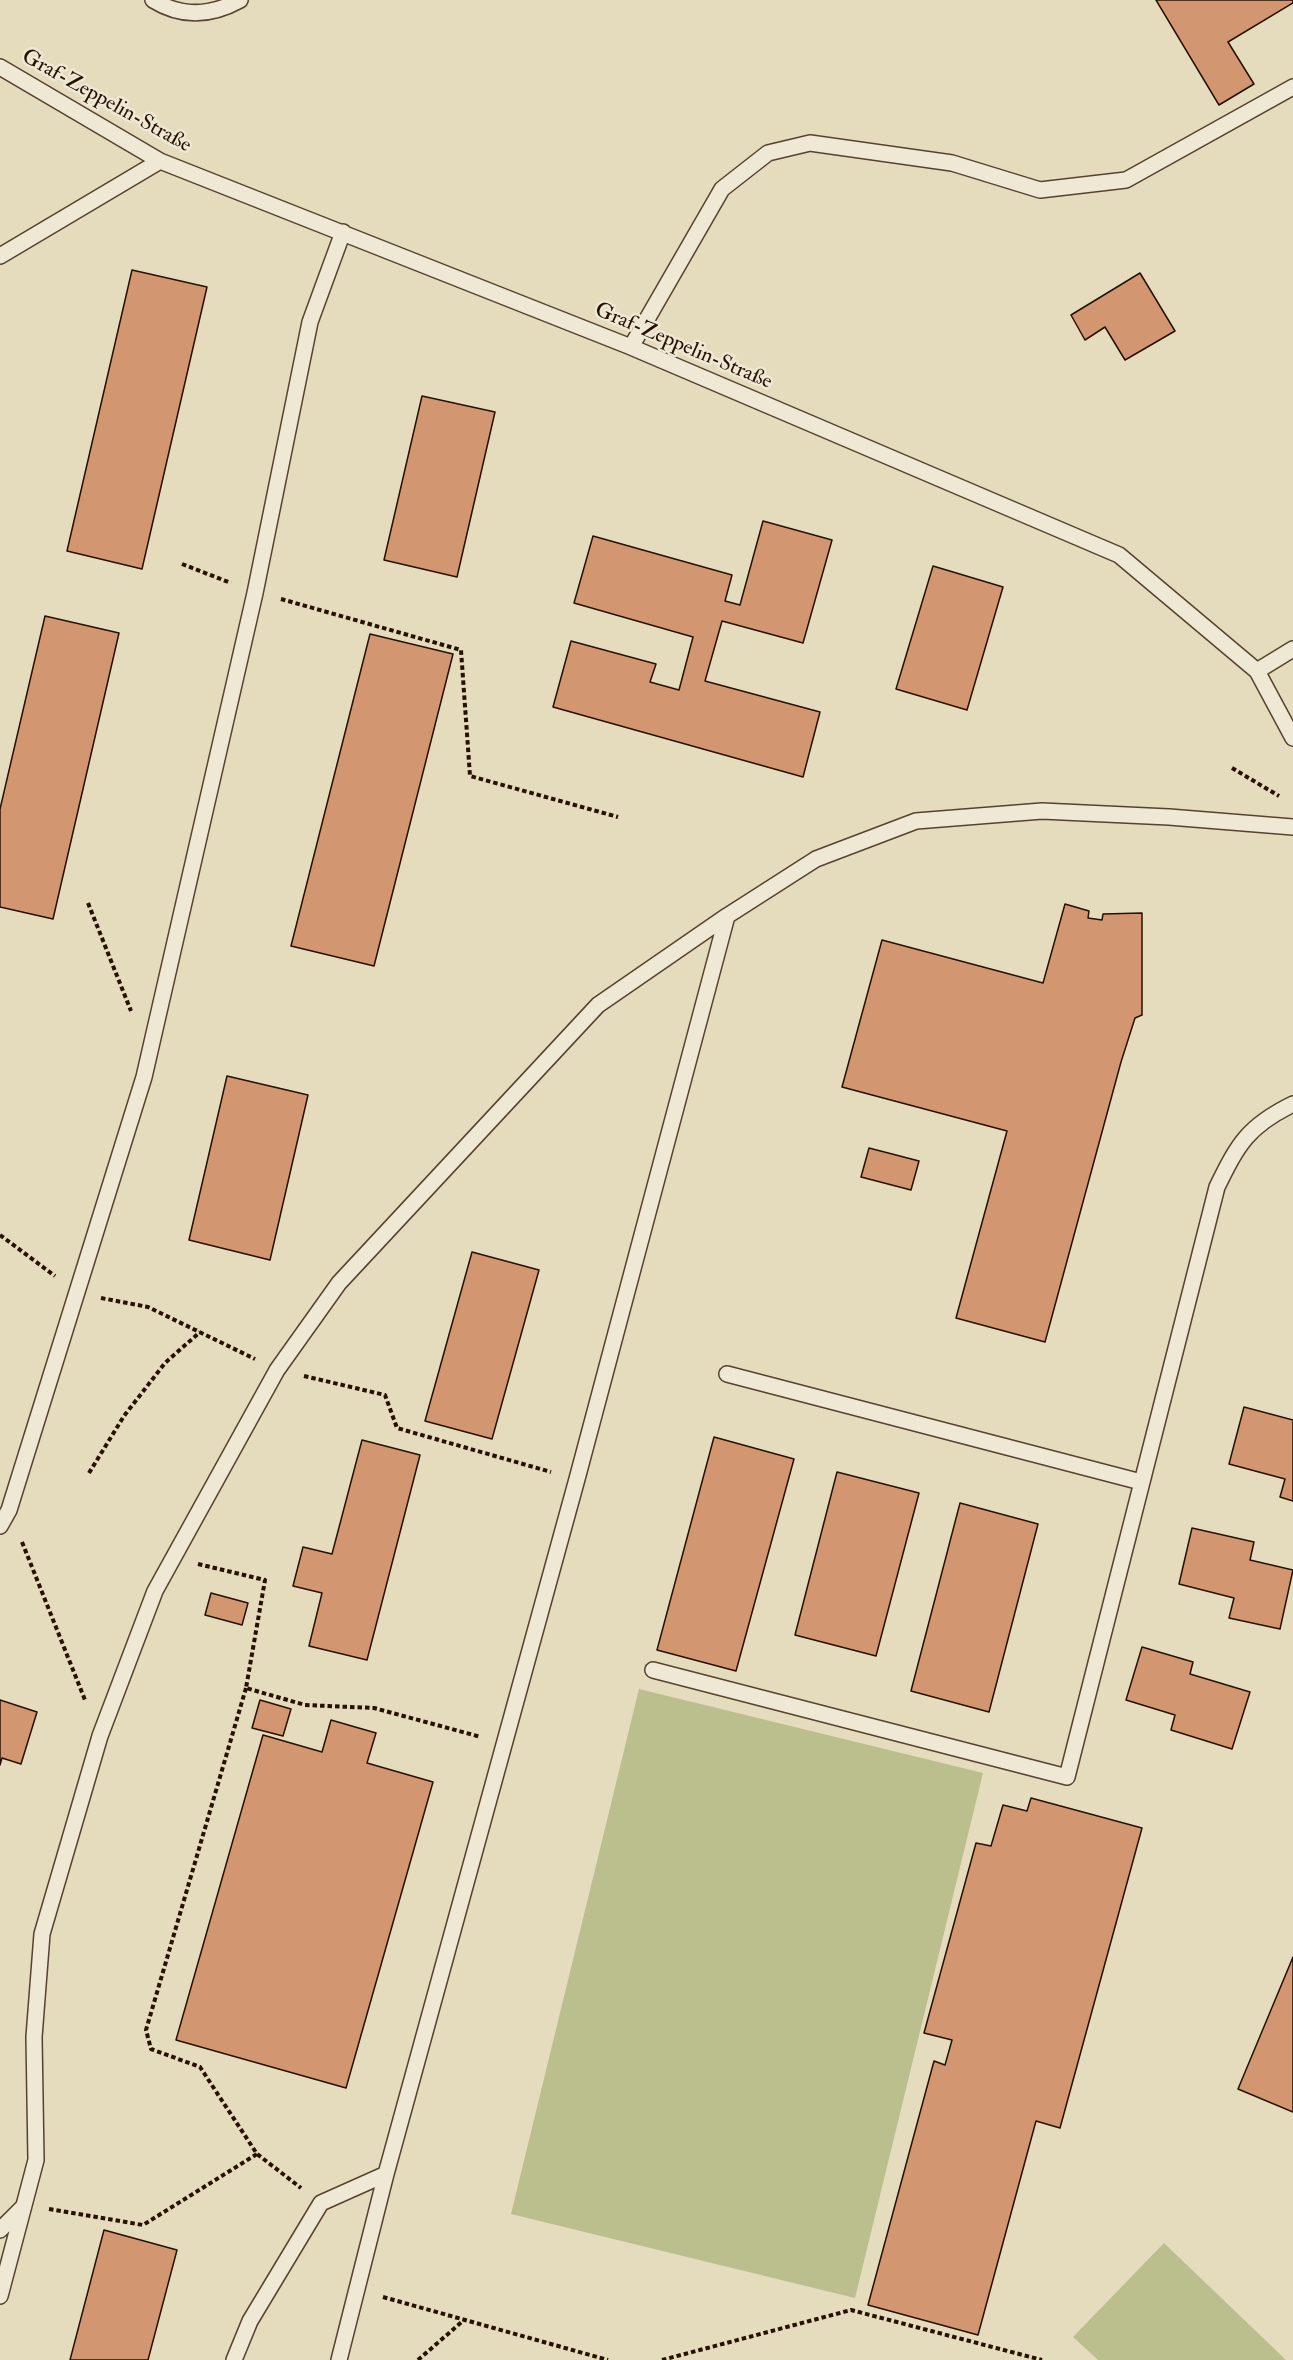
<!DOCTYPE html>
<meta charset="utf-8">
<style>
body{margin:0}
canvas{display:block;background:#e5dbbd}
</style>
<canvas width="1293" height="2360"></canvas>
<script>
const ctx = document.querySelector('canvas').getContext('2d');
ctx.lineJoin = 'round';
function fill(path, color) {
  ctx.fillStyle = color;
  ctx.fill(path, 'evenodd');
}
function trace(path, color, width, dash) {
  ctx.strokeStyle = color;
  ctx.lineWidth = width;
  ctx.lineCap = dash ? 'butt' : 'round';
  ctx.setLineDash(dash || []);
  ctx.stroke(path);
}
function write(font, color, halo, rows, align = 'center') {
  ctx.font = font + ' "IM FELL Double Pica",serif';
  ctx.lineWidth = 5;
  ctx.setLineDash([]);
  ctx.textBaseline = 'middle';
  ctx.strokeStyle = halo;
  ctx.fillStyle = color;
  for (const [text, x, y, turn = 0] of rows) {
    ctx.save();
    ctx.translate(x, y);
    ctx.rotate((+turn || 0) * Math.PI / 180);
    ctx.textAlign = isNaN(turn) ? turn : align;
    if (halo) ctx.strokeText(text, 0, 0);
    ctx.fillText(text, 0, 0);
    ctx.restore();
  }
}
const green = new Path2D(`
 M639,1689L983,1773L855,2298L511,2214Z
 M1164,2243L1286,2360H1098L1073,2337Z`);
const building = new Path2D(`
 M1156,0H1293V3L1228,42L1254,84L1219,105Z
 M132,270L207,287L142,569L67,551Z
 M1140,273L1175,331L1125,360L1105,327L1085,340L1071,315Z
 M422,396L495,412L457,577L384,560Z
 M763,521L832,540L803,643L722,621L705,681L820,712L803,777L553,707L571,641L656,664L650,682L679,690L693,637L574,603L593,536L732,575L725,601L740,605Z
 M933,566L1003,587L967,710L896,689Z
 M45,616L119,633L53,919L0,907V809Z
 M370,634L453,654L374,966L291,946Z
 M1065,904L1089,911L1088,918L1102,920L1103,914L1142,913V1015L1135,1018L1121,1062L1045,1342L956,1318L1007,1131L842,1087L882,940L1043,983Z
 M227,1076L308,1095L270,1260L189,1240Z
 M869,1148L919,1161L911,1190L861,1177Z
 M472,1252L539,1270L492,1439L425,1421Z
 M1244,1407L1293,1420V1501L1280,1497L1285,1479L1229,1464Z
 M714,1437L794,1459L736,1671L657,1650Z
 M362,1440L420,1455L367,1660L309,1646L322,1593L293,1586L303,1547L332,1554Z
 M837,1472L919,1493L876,1656L795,1635Z
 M960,1503L1038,1524L989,1712L911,1691Z
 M1192,1528L1254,1542L1250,1560L1293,1570L1280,1629L1229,1618L1234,1598L1179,1584Z
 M211,1593L248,1603L242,1625L205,1615Z
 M1142,1647L1193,1662L1190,1674L1250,1692L1232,1749L1171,1730L1175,1715L1126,1700Z
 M0,1700L37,1712L21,1764L2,1758L0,1765Z
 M260,1700L291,1709L283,1736L252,1728Z
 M331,1720L376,1733L367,1763L433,1782L346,2088L176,2040L263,1735L322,1752Z
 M1031,1798L1142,1828L1060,2128L1036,2121L978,2335L868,2305L934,2061L945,2065L952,2040L924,2033L976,1843L991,1846L1003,1805L1027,1811Z
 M1293,1957V2112L1238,2089Z
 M104,2230L177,2250L148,2360H70Z`);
const path = new Path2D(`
 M182,564L231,583
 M281,599L461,650L470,776L618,817
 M1232,768L1279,796
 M88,903L131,1011
 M0,1235L55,1276
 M101,1298L148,1307L255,1359
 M304,1376L385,1395L397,1428L551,1472
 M89,1473L124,1416L165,1363L200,1332
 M22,1542L85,1700
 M198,1564L265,1580L246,1688L305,1705L374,1708L481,1737
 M246,1688L146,2030L151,2049L200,2067L257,2154L301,2188
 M49,2209L143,2225L257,2154
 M383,2297L608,2360
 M418,2360L464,2320
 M662,2360L851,2310L1042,2360`);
const service = new Path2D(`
 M153,0C182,18 211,16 240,0
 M0,67L160,161L631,347L1119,555L1257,671L1293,738
 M0,256L160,161
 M631,347L722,189L768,153L810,143L952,163L1040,190L1126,180L1293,87
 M1257,671L1293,649
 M727,1374L1141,1482
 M0,1526L9,1510L144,1077L255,593L310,322L343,232
 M653,1670L1067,1777L1217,1187C1238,1144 1248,1126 1293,1104
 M0,2230L23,2207
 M0,2296L36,2160L34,2037L42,1934L100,1736L155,1591L277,1370L339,1283L598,1005L727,916L816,859L916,821L1042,811L1169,817L1293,827
 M234,2360L250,2321L321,2203L386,2174L577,1479L727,916
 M339,2360L386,2174`);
const streetNames = [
 ["Graf-Zeppelin-Straße",106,102,29],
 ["Graf-Zeppelin-Straße",683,347,23]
];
fill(green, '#bbbe8d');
fill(building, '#d29771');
trace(building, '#261000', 1.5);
trace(service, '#56432f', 18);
trace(path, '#261000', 4, [4.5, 3]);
trace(service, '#eee8d4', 15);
write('21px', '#261000', '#eee8d4', streetNames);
</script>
